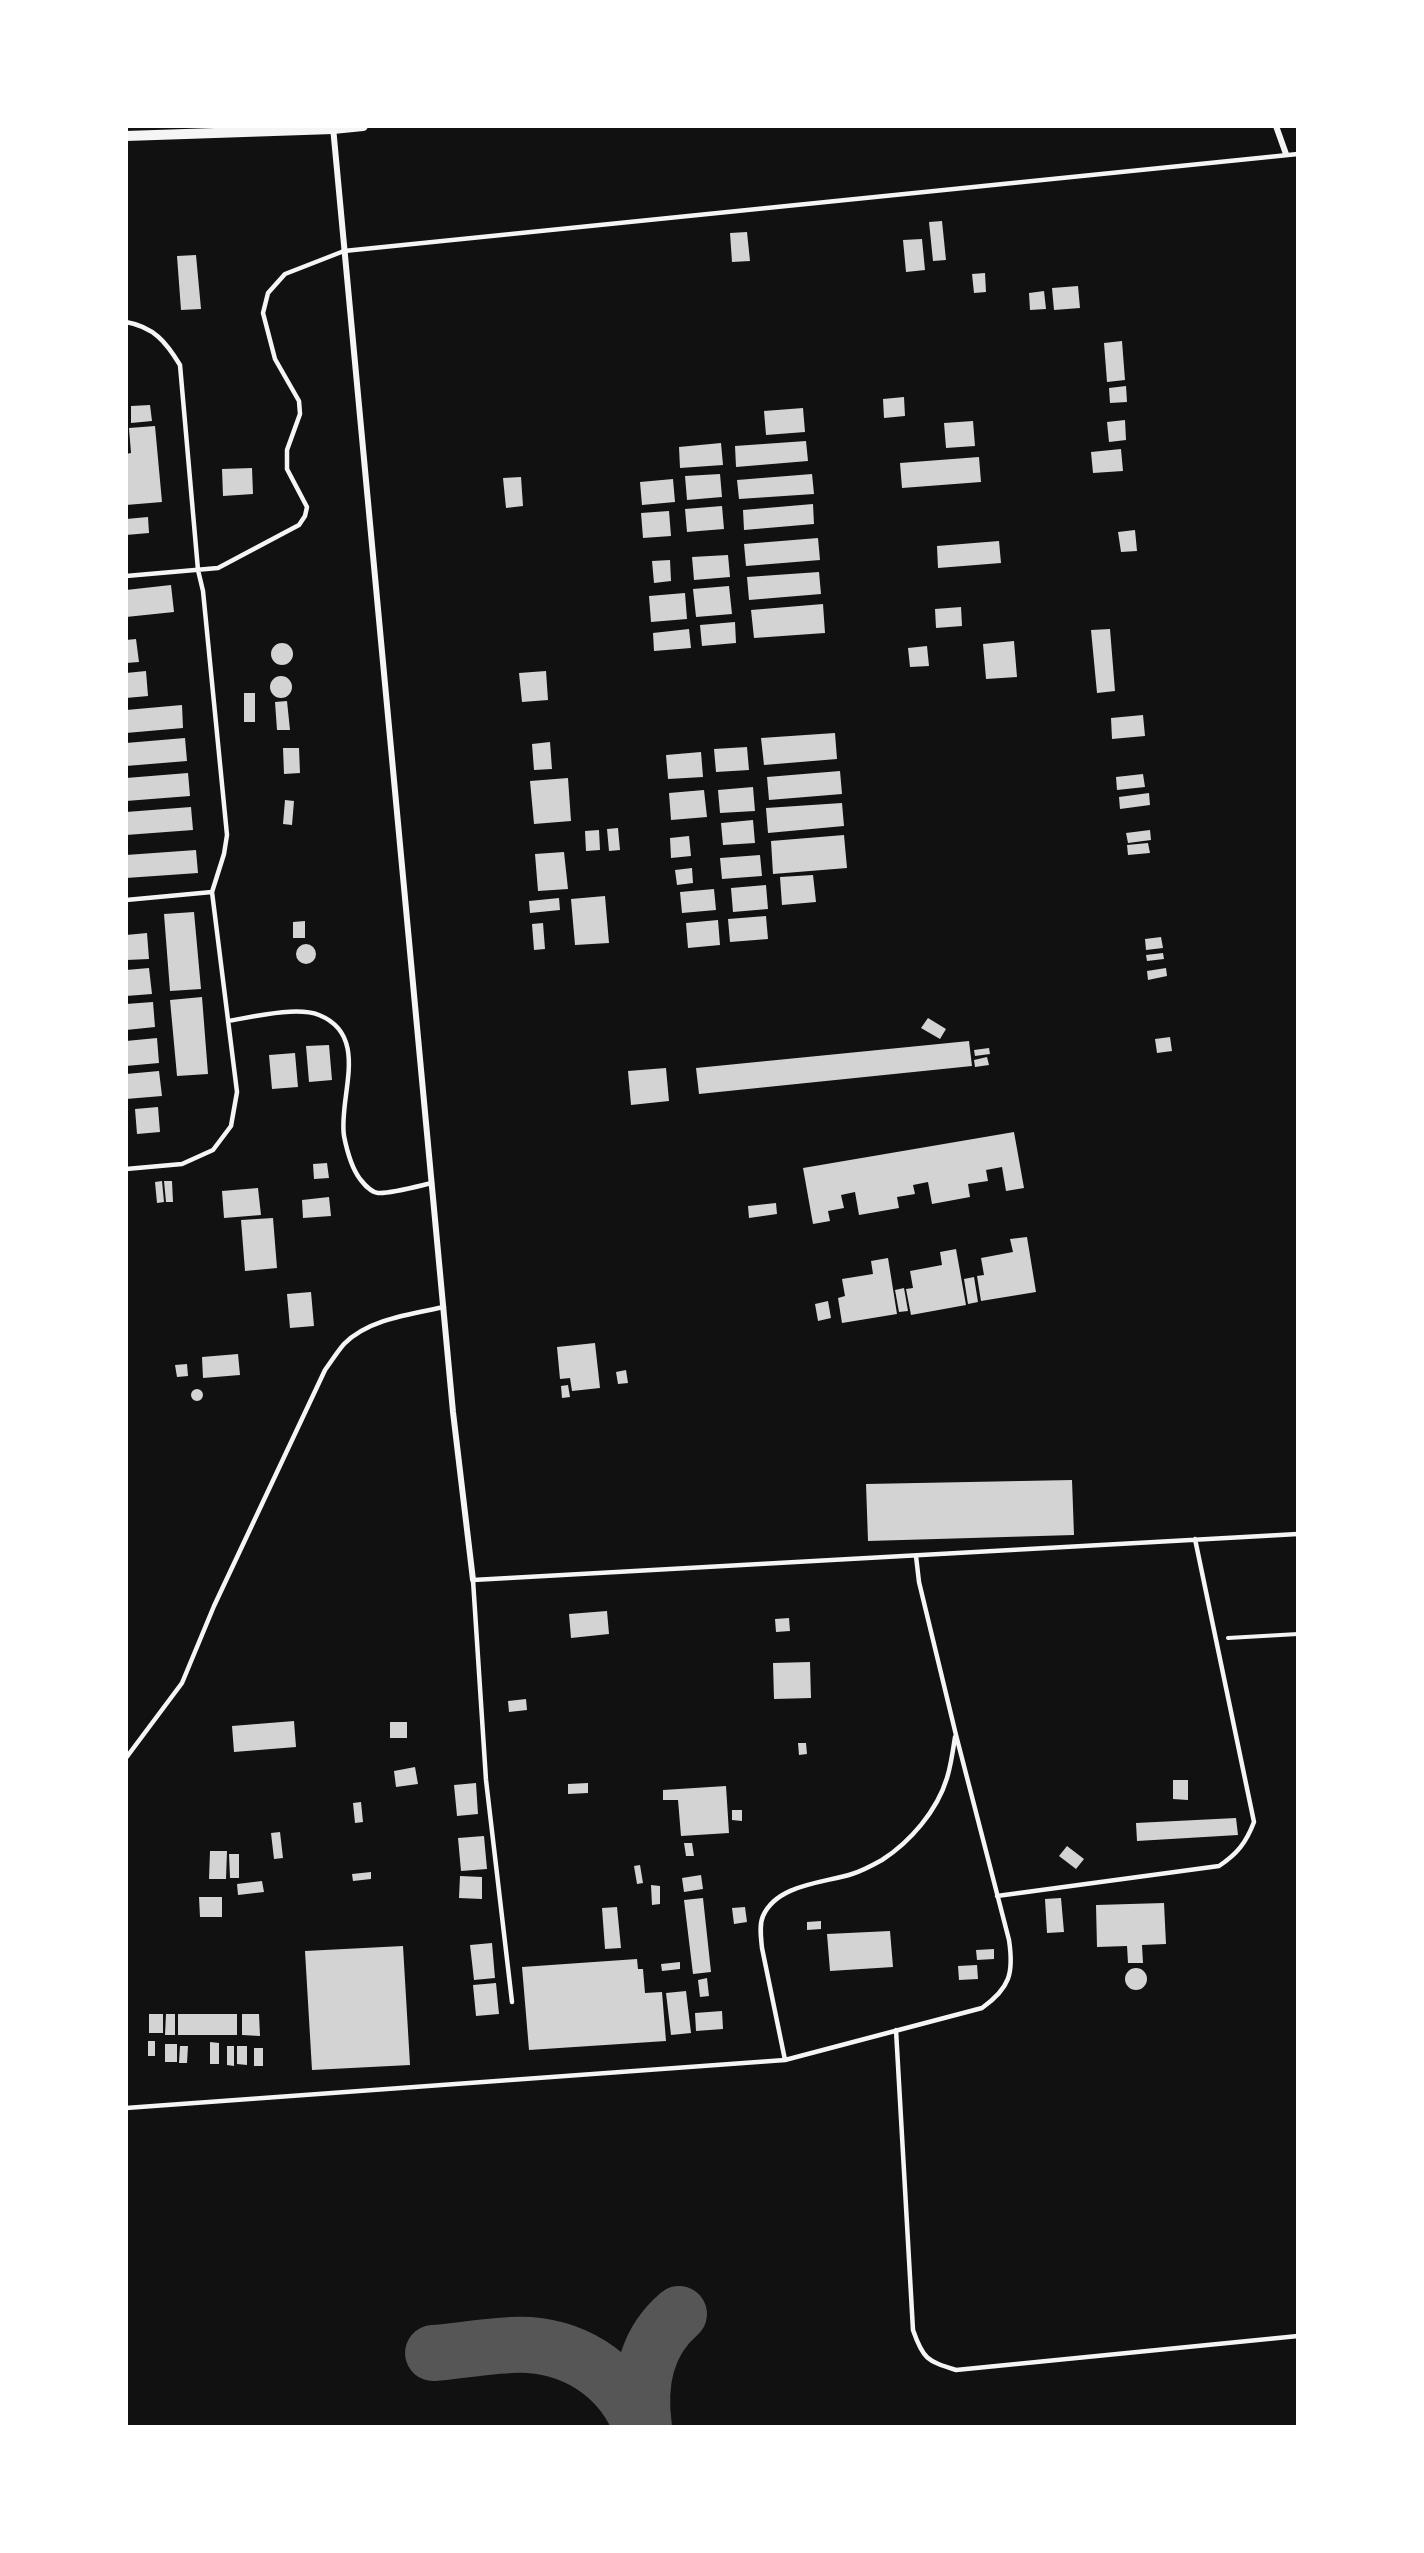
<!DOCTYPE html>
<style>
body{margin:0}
#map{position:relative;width:1424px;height:2553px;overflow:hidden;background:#111;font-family:Quicksand,sans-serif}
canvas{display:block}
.frame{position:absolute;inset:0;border:128px solid #fff;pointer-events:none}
</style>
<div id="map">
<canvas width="1424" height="2553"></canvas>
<div class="frame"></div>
</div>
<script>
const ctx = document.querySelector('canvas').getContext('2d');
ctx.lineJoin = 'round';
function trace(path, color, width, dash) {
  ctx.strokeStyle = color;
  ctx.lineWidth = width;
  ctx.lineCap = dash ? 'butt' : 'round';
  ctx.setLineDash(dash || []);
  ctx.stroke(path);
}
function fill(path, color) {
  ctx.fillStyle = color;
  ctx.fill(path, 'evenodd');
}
const taxiway = new Path2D(`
 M433,2353C461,2351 503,2343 529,2345C581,2349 623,2379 641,2427
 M644,2427C638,2384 645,2343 679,2314`);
const building = new Path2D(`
 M942,221L946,260L933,261L929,222Z
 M747,232L750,261L732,262L730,233Z
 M922,239L925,270L906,272L903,240Z
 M196,255L201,309L181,310L177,256Z
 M985,273L986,292L974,293L972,274Z
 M1078,286L1080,308L1054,310L1052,288Z
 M1044,291L1046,309L1030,310L1029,293Z
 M1122,341L1125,380L1107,382L1104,343Z
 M1126,386L1127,402L1110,403L1109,388Z
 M904,397L905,416L884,418L883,399Z
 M150,405L152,421L131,423V406Z
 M803,408L805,432L766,435L764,411Z
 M1125,420L1126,440L1109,442L1107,422Z
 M973,421L975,446L946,448L944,423Z
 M155,426L162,502L126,505V454L131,453L129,428Z
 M806,441L808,461L736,467L735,446Z
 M721,443L723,465L680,468L679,447Z
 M1121,449L1123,471L1093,473L1091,452Z
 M979,457L981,482L902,488L900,463Z
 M252,468L253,494L223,496L222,469Z
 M720,474L722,497L687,500L685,476Z
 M812,474L814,494L739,499L737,480Z
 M521,477L523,506L506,508L503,478Z
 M673,479L675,502L642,505L640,482Z
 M813,504L814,524L744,530L743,510Z
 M722,506L724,529L687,532L685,509Z
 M669,511L671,536L643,538L641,513Z
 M148,517L149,533L126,535V519Z
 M1135,530L1137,551L1121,552L1118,532Z
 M818,538L820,560L746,566L744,544Z
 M999,541L1001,563L938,568L937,546Z
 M728,555L730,577L694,580L692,557Z
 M670,560L671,581L654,583L652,561Z
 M819,572L821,594L749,600L747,577Z
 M171,585L174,612L126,617V590Z
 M729,586L732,614L696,617L693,589Z
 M685,593L687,619L651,622L649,596Z
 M823,604L825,633L754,638L751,610Z
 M961,607L962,626L936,628L935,609Z
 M735,622L736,643L702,646L700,625Z
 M689,629L691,648L654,651L653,633Z
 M1110,629L1115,691L1097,693L1091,630Z
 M136,639L139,662L126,663V640Z
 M1014,641L1017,677L986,679L983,644Z
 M271 654a11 11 0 1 1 22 0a11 11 0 1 1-22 0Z
 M927,646L929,666L910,667L908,648Z
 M146,671L148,696L126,698V673Z
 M546,671L548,700L522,702L519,673Z
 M270 687a11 11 0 1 1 22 0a11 11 0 1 1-22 0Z
 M244,693H255V722H244Z
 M287,701L290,730H277L275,702Z
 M182,705L183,728L126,733V710Z
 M1143,715L1145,736L1112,739L1111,718Z
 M835,733L837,759L764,765L761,738Z
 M185,738L187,761L126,766V743Z
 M550,742L552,769L534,770L532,744Z
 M747,747L749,770L716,772L714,749Z
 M283,748H299L300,773L284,774Z
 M701,752L703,777L668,779L666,755Z
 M840,771L842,794L769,800L767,777Z
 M188,773L190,796L126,801V778Z
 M1143,774L1145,787L1117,790L1116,777Z
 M568,778L571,821L534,824L530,781Z
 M753,787L755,811L720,813L718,790Z
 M704,790L707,817L671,820L669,793Z
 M1149,793L1150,805L1120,809L1119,797Z
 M285,800L294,801L292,825L283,824Z
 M842,803L844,826L768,833L766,808Z
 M191,807L193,830L126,835V812Z
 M753,820L755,843L723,845L721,823Z
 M618,828L620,850L609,851L607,829Z
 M599,830L600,850L586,851L585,831Z
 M1150,830L1151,840L1128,843L1126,833Z
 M844,835L847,868L773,874L771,841Z
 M689,836L691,856L671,858L670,838Z
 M1148,843L1150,853L1128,855L1127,845Z
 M196,850L198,873L126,878V855Z
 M564,852L568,889L538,891L535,854Z
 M760,855L762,876L722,879L720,858Z
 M692,868L693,883L677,885L675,870Z
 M813,875L816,902L782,905L780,877Z
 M766,885L768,909L733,912L731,888Z
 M714,889L716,910L682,913L680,892Z
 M605,896L609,943L575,945L571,899Z
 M559,898L560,910L530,913L529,901Z
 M194,912L201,989L170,991L164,914Z
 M766,916L768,939L730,942L728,919Z
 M718,920L720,945L688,948L686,923Z
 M305,921V938H293V922Z
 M543,923L545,949L534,950L532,924Z
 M147,933L149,959L126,960V935Z
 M1161,937L1163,948L1146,950L1145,939Z
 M296 954a10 10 0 1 1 20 0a10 10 0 1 1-20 0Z
 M1163,953L1164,959L1147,961L1146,955Z
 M149,968L152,994L126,996V970Z
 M1166,968L1167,976L1148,980L1147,971Z
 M202,997L208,1074L177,1076L170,1000Z
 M153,1002L155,1027L126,1030V1004Z
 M928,1018L946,1029L940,1039L921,1028Z
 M1170,1037L1172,1051L1157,1053L1155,1039Z
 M157,1038L159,1063L126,1066V1041Z
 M969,1041L972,1066L699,1094L696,1068Z
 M329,1045L332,1080L309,1082L306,1046Z
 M989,1048L990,1054L975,1056L974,1050Z
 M295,1053L298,1087L272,1089L269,1055Z
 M987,1057L989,1065L975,1067L974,1060Z
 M666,1068L669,1101L631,1105L628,1071Z
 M159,1071L162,1096L126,1099V1074Z
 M158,1107L160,1132L137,1134L135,1109Z
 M1014,1132L1024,1188L1006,1191L1002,1167L986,1170L988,1181L968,1184L970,1197L932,1204L928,1182L913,1185L915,1194L897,1197L899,1208L859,1215L855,1192L841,1195L844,1208L828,1211L830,1221L813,1224L803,1168Z
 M327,1163L329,1178L314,1179L313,1164Z
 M162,1181L164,1202L157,1203L155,1182Z
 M164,1181H172L173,1202H166Z
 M258,1188L261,1215L224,1218L222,1191Z
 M329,1197L331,1216L303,1218L302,1200Z
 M776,1203L777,1214L749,1218L748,1206Z
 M273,1218L277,1268L245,1271L241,1220Z
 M1027,1237L1036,1292L981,1301L977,1276L984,1275L981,1258L1013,1252L1010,1239Z
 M956,1249L966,1305L911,1315L906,1289L913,1288L910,1271L942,1265L940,1252Z
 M888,1258L897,1314L842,1323L838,1298L845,1296L842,1279L873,1274L871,1261Z
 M974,1277L978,1302L968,1304L964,1279Z
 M904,1288L908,1311L899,1312L895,1290Z
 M311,1292L314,1326L290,1328L287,1294Z
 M828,1301L831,1318L818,1321L815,1304Z
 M595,1343L600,1388L572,1391L570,1378L560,1379L557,1347Z
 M238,1354L240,1375L203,1378L202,1357Z
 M187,1364L188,1376L177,1377L175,1365Z
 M626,1370L628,1383L618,1384L616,1372Z
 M568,1385L570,1397L562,1398L561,1386Z
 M191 1395a6 6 0 1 1 12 0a6 6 0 1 1-12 0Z
 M1072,1480L1074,1535L868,1541L866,1484Z
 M607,1611L609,1634L571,1638L569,1614Z
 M789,1618L790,1631L776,1632L775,1619Z
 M810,1662L811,1698L774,1699L773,1663Z
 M526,1699L527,1710L509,1712L508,1701Z
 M294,1721L296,1747L234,1752L232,1726Z
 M390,1722H407V1738H390Z
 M798,1743H806L807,1754L799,1755Z
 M415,1767L418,1784L396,1787L394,1771Z
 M1173,1780H1188V1800L1173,1799Z
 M476,1783L478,1814L457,1816L454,1785Z
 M588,1783V1793L568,1794V1784Z
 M726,1786L729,1833L681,1836L678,1800H663V1790Z
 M361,1802L363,1822L355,1823L353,1803Z
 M732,1810H742V1821L732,1820Z
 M1236,1818L1238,1835L1137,1841L1136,1823Z
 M280,1832L283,1858L274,1859L271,1833Z
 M484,1836L487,1869L461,1871L458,1838Z
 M684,1843H692L694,1856H686Z
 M1067,1846L1084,1859L1076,1869L1059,1856Z
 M210,1851H227L226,1879H209Z
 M229,1854H239V1878H230Z
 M640,1865L643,1883L637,1884L634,1866Z
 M371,1872V1879L353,1881L352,1874Z
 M701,1875L703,1889L684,1892L682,1878Z
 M460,1876L482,1877V1899L459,1898Z
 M262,1881L264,1892L238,1895L237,1884Z
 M651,1885L660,1886V1904L652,1905Z
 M199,1897H222V1917H200Z
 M703,1898L711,1972L693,1974L684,1900Z
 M1061,1898L1064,1932L1047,1933L1045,1899Z
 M1164,1903L1166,1944L1142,1945L1143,1963H1128L1127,1946L1097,1947L1096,1905Z
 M617,1907L621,1948L605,1949L602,1908Z
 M745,1907L747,1922L734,1924L732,1908Z
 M821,1921V1929L807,1930V1922Z
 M890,1931L893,1967L830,1971L827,1934Z
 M492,1943L495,1978L474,1980L470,1945Z
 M403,1946L410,2065L312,2070L305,1951Z
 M994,1949V1959L977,1960L976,1950Z
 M637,1959L638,1969H643L645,1993L662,1992L666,2041L529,2050L522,1967Z
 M680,1962V1969L662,1971L661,1964Z
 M977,1965L978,1979L959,1980L958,1966Z
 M1125 1979a11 11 0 1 1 22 0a11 11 0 1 1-22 0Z
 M707,1978L709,1996L700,1997L698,1980Z
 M496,1983L499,2014L476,2016L473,1985Z
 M686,1991L691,2033L671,2035L666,1993Z
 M722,2011L723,2029L696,2031L695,2013Z
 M149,2014H163V2033H149Z
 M166,2014H175V2035H165Z
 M178,2014H237V2035H178Z
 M242,2014H259L260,2036L242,2035Z
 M148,2041H155V2056H148Z
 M210,2042L219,2043V2064H210Z
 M165,2044H177V2062H165Z
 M180,2046H188L187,2063H179Z
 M227,2046H234V2066L227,2065Z
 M237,2046H247V2065L237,2064Z
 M254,2048H263V2066H254Z`);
const path = new Path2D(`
 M1228,1638L1298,1634`);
const service = new Path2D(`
 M126,322C154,327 166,342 180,365L198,570L203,591L227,835L224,854L212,892L237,1092L231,1126L213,1150L182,1164L126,1169
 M126,576L218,568L299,525L305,516L307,507L287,469V450L300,414L299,401L275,359L263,313L268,293L285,274L344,251L1298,154
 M126,900L212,892
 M228,1021C252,1017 297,1006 319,1015C371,1036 338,1097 344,1136C347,1151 351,1167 360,1179C364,1184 370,1192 378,1193C390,1194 419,1186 432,1183
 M126,1758L182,1683L214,1606L325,1370C331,1362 337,1352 344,1344C368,1319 412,1314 444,1307
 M997,1896L1219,1866C1237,1854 1246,1843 1254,1822L1195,1539
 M512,2002L486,1780L473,1580L1298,1534
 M896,2030L913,2330C923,2359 927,2361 956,2370L1298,2336
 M785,2060L762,1948C761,1938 759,1925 763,1916C777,1884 824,1883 852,1874C862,1871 873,1865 882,1860C910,1842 937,1811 947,1778C951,1765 953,1751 955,1737
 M126,2108L785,2060L982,2008C1010,1988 1014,1973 1009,1940L956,1735L919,1582L916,1556`);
const minor = new Path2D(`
 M1276,126L1286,154
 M333,127L453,1412L473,1580`);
const tertiary = new Path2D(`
 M126,136L333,129L363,126`);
trace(taxiway, '#565656', 56);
fill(building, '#d3d3d3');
trace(path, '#f5f5f5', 4);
trace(service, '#f5f5f5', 4.5);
trace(minor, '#f5f5f5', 6);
trace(tertiary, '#f5f5f5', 10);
</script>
